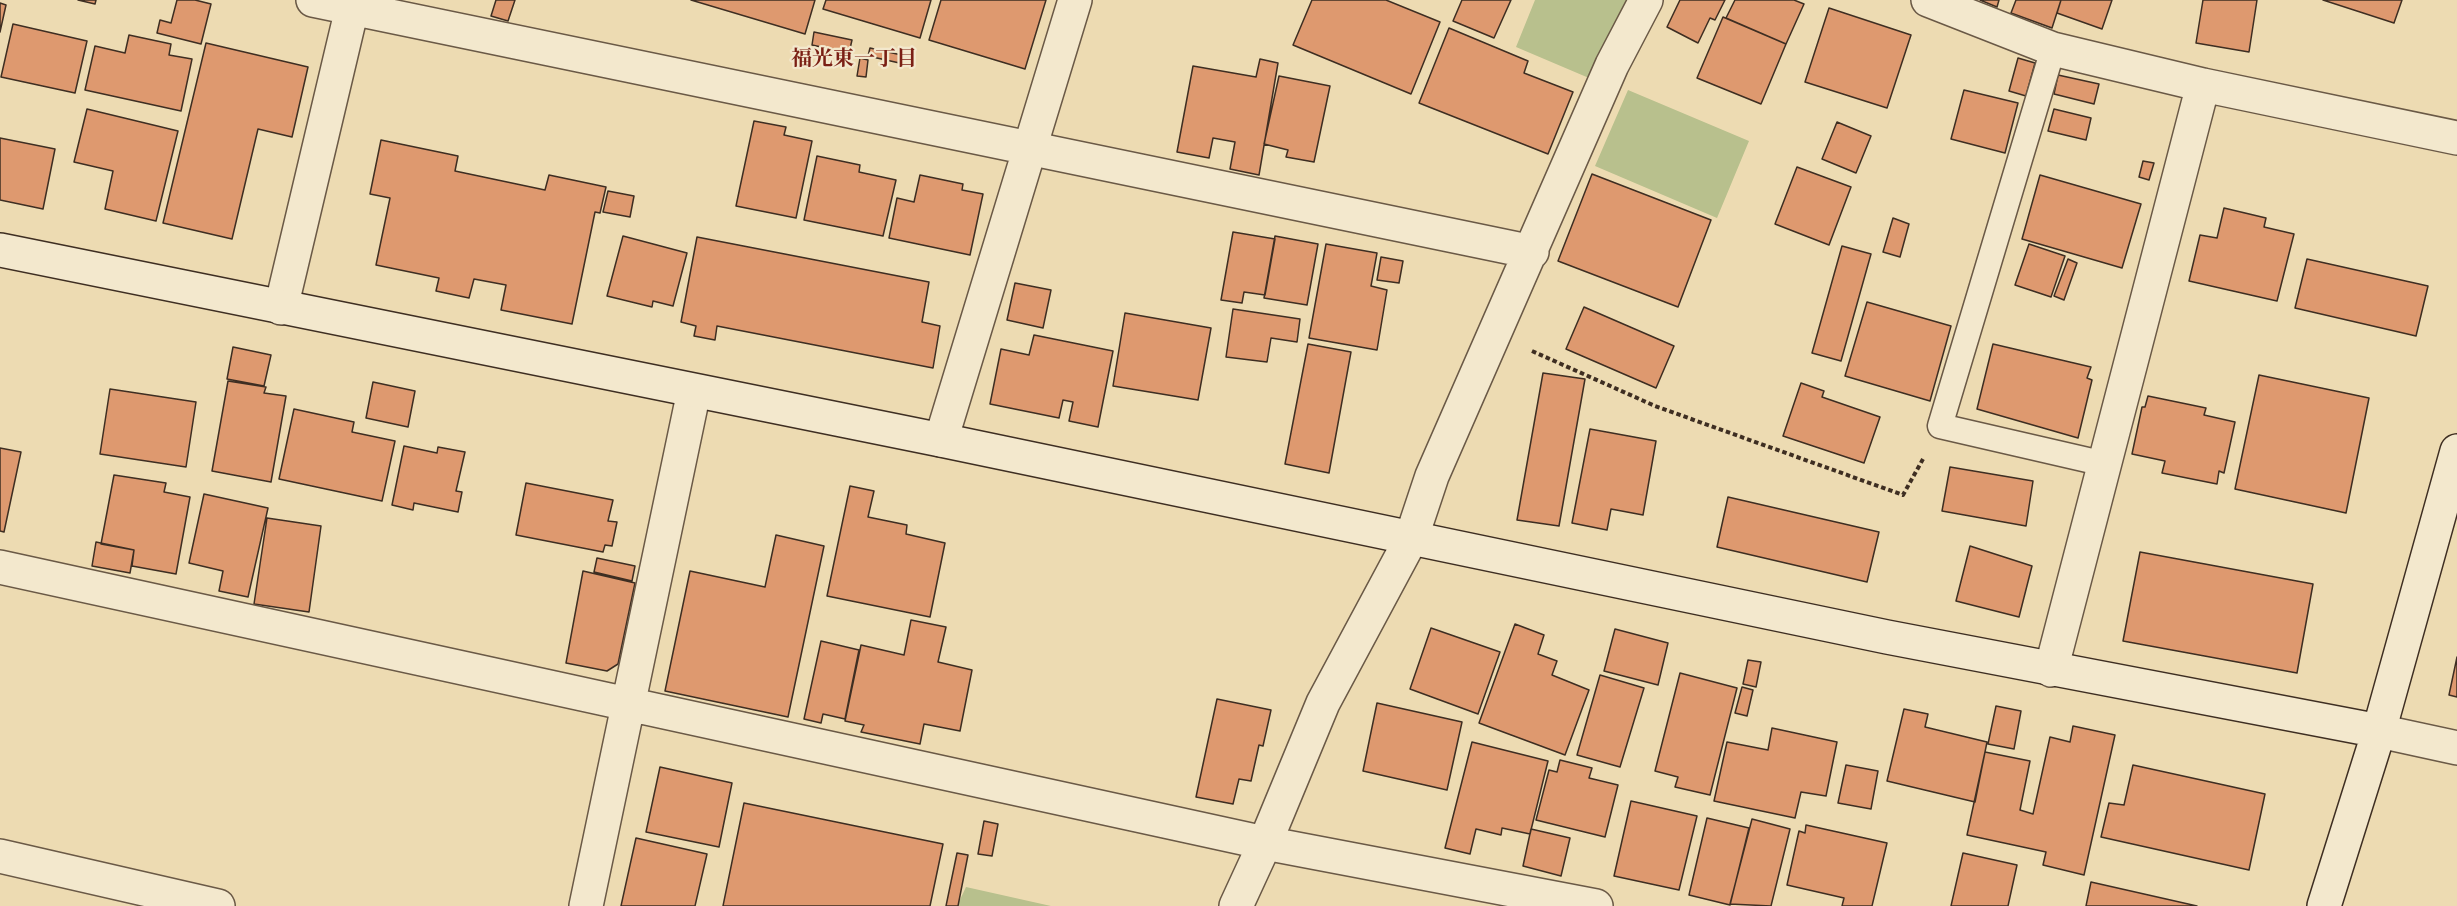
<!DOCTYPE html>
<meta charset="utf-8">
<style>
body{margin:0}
canvas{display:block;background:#eddbb2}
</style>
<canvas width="2457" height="906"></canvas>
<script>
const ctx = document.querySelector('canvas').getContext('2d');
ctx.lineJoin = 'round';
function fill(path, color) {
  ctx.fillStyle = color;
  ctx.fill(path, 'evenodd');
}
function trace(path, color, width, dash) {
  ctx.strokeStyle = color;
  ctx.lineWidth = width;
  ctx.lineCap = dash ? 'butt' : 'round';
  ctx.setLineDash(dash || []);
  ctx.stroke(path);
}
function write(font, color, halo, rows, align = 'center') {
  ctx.font = font + ' "Gentium Book Plus","Noto Serif JP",serif';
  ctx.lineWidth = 4.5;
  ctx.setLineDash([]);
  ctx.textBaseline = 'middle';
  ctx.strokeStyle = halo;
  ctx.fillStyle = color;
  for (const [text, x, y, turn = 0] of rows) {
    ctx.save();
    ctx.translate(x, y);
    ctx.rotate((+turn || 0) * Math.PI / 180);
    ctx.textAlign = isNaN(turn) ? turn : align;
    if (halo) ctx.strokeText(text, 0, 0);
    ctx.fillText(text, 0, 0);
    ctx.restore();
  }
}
const green = new Path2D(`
 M1535,0H1629L1596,81L1516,47Z
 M1628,90L1749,141L1717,218L1595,166Z
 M966,887L1051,906H957Z`);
const building = new Path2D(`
 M78,0H96L95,4Z
 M177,0H195L211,4L201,44L157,33L160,20L171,23Z
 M496,0H515L508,21L491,16Z
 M691,0H815L805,34Z
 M826,0H931L920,38L823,9Z
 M941,0H1046L1025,69L929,40Z
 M1312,0H1386L1440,22L1411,94L1293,45Z
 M1462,0H1511L1494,38L1453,21Z
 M1680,0H1725L1715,20L1710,18L1698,43L1667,27Z
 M1735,0H1794L1804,4L1786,44L1726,18Z
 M1980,0H1999L1997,7Z
 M2016,0H2061L2052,28L2011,13Z
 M2061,0H2112L2102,29L2057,13Z
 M2203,0H2257L2249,52L2196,43Z
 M2323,0H2402L2394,23Z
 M0,3L6,5L0,32Z
 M1829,8L1911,35L1887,108L1805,82Z
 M1723,17L1786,44L1761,104L1697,78Z
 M13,24L87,41L75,93L1,77Z
 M1449,28L1528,61L1524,73L1573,92L1548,154L1419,103Z
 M814,32L852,40L849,53L812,45Z
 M129,35L171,44L169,55L192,59L181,111L85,90L95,46L125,53Z
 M206,43L308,67L292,137L258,129L232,239L163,223Z
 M870,48L906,56L904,64L868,56Z
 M860,58L868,60L866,77L857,76Z
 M2018,58L2035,63L2026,96L2009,91Z
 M1260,59L1278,63L1259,175L1230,169L1235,142L1213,138L1209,158L1177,152L1193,66L1256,77Z
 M2058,75L2099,84L2094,104L2054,94Z
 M1279,76L1330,86L1314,162L1286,157L1288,150L1264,144Z
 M1964,90L2018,103L2005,153L1951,139Z
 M87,109L178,131L156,221L105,209L113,171L74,162Z
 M2054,109L2091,118L2086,140L2048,131Z
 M754,121L786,127L784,135L812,141L796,218L736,206Z
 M1837,122L1871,136L1856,173L1822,159Z
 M0,138L55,149L43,209L0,200Z
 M381,140L458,156L455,171L545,190L549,175L606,187L600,213L595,212L572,324L501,310L506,285L474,279L469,298L436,291L439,278L376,265L390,198L370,194Z
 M817,156L860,165L859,172L896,180L883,236L804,220Z
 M2143,161L2154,163L2149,180L2139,177Z
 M1797,167L1851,187L1829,245L1775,224Z
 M1592,174L1711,220L1678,307L1558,261Z
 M920,175L963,184L962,190L983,194L970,255L889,238L897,198L914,202Z
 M2040,175L2141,204L2122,268L2022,239Z
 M608,191L634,196L630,217L603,212Z
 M2224,208L2266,218L2264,227L2294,234L2277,301L2189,281L2200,235L2217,238Z
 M1893,218L1909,224L1900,257L1883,252Z
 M1233,232L1275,239L1265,295L1244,292L1242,303L1221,300Z
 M623,236L687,253L673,306L653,301L652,307L607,296Z
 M1275,236L1318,244L1307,305L1264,298Z
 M697,237L929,282L922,322L940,326L933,368L717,326L715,340L694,336L696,326L681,322Z
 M1326,244L1377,253L1371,286L1387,290L1377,350L1309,338Z
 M2029,244L2065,256L2051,297L2015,285Z
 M1842,246L1871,254L1841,361L1812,353Z
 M1381,257L1403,261L1399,283L1377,280Z
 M2068,259L2077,263L2064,300L2054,296Z
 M2307,259L2428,286L2416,336L2295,308Z
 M1015,283L1051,290L1043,328L1007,320Z
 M1867,302L1951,326L1930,401L1845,376Z
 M1584,307L1674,346L1656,388L1566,349Z
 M1233,309L1300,319L1297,342L1271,338L1267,362L1226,357Z
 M1125,313L1211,328L1198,400L1113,386Z
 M1034,335L1113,351L1098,427L1069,421L1073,402L1063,400L1059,418L990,404L1001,349L1029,355Z
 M1308,344L1351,352L1329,473L1285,464Z
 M1993,344L2091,367L2087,378L2092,380L2078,438L1977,409Z
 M233,347L271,355L264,386L227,379Z
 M1543,373L1585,379L1559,526L1517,520Z
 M2259,375L2369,398L2346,513L2235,489Z
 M228,381L266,387L264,393L286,396L271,482L212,471Z
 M373,382L415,391L408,427L366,418Z
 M1801,383L1824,391L1822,397L1880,417L1864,463L1783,436Z
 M110,389L196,402L186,467L100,454Z
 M2148,396L2206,408L2204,415L2235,422L2224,473L2219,471L2217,484L2162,473L2165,461L2132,454L2142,407H2145Z
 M294,409L354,422L352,432L395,441L382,501L279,479Z
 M1590,429L1656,441L1643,515L1611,509L1607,530L1572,523Z
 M404,446L437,453L438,447L465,452L456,491L462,492L458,512L414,503L413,510L392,505Z
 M0,448L21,452L4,532L0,531Z
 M1950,467L2033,481L2026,526L1942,511Z
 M114,475L166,483L164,492L190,497L176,574L132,566L134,550L101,544Z
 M526,483L613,500L608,521L617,522L612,546L605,545L603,552L516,535Z
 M850,486L874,491L868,517L907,525L906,534L945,543L930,617L827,596Z
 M204,494L268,508L248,597L219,591L223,571L189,563Z
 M1728,497L1879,532L1867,582L1717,547Z
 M267,518L321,526L309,612L254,604Z
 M776,535L824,546L788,717L665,691L690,571L765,587Z
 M96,542L134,550L130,573L92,566Z
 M1970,546L2032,566L2019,617L1956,601Z
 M2140,552L2313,584L2297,673L2123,641Z
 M597,558L635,566L632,581L594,572Z
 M583,571L635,583L618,664L607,671L566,663Z
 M911,620L946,627L938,662L972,670L960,731L924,724L920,744L861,732L864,725L845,721L861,645L904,655Z
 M1515,624L1544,635L1538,654L1557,661L1552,675L1589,690L1565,755L1479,723Z
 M1431,628L1500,652L1478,714L1410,689Z
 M1615,629L1668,643L1658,685L1604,671Z
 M821,641L859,650L845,719L823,714L821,723L804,719Z
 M2457,657V697L2449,695Z
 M1748,660L1761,662L1756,687L1743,684Z
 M1680,673L1737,688L1710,795L1675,787L1678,777L1655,771Z
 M1600,675L1644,688L1620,767L1577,755Z
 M1742,687L1753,690L1747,716L1735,713Z
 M1217,699L1271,710L1263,746L1259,745L1251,781L1239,779L1233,804L1196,797Z
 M1377,703L1462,722L1447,790L1363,771Z
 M1996,706L2021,711L2014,749L1988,744Z
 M1904,709L1928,714L1925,727L1987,742L1975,802L1887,781Z
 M2073,726L2115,735L2084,875L2043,865L2046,852L1967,835L1985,752L2030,761L2020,810L2033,814L2050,737L2070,742Z
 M1772,728L1837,742L1826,796L1801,792L1795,818L1714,801L1727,742L1768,750Z
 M1472,742L1548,761L1530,834L1502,828L1501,835L1476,829L1470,854L1445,848Z
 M1560,760L1592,768L1589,778L1618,785L1605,837L1536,820L1549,770L1557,772Z
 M1846,765L1878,771L1871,809L1838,803Z
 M2133,765L2265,794L2249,870L2101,837L2109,803L2124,805Z
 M660,767L732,783L719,847L646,832Z
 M1631,801L1697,816L1679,890L1614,876Z
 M744,803L943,844L930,906H723Z
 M1707,818L1749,828L1730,905L1689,895Z
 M1752,819L1790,829L1771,906L1730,904Z
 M984,821L998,824L992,856L978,854Z
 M1806,825L1887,843L1872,906H1842L1844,898L1787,885L1799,831L1805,833Z
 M1531,829L1570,838L1561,876L1523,866Z
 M636,838L707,854L695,906H621Z
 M957,853L968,855L958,906H946Z
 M1963,853L2017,865L2008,906H1951Z
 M2091,882L2197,906H2086Z`);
const path = new Path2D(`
 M1532,351L1655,406L1903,495L1923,459`);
const lane = new Path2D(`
 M2053,49L1940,426L2105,464`);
const street = new Path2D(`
 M313,0L1532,252
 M1928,0L2053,49L2203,85L2457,138
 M281,308L354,0
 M941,440L1075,0
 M0,567L1265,843L1596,906
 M2051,670L2203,85
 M2379,731L2457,748
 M0,856L218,906
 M586,906L694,391
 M1236,906L1265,843L1323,703L1411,539L1432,476L1612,65L1646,0`);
const secondary = new Path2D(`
 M0,250L941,440L1887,637L2379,731
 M2324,906L2379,731L2457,451`);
const neighbourhoodNames = [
 ["福光東一丁目",854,60]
];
fill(green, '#b8c08d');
fill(building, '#de996f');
trace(building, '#3e2e22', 1.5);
trace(lane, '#6a5946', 27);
trace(street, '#6a5946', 36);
trace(secondary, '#3e2e22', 36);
trace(path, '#3e2e22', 4, [4.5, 3]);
trace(lane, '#f3e8cd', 24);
trace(street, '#f3e8cd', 33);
trace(secondary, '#f3e8cd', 33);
write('bold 21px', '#7a1f14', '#f3e8cd', neighbourhoodNames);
</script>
